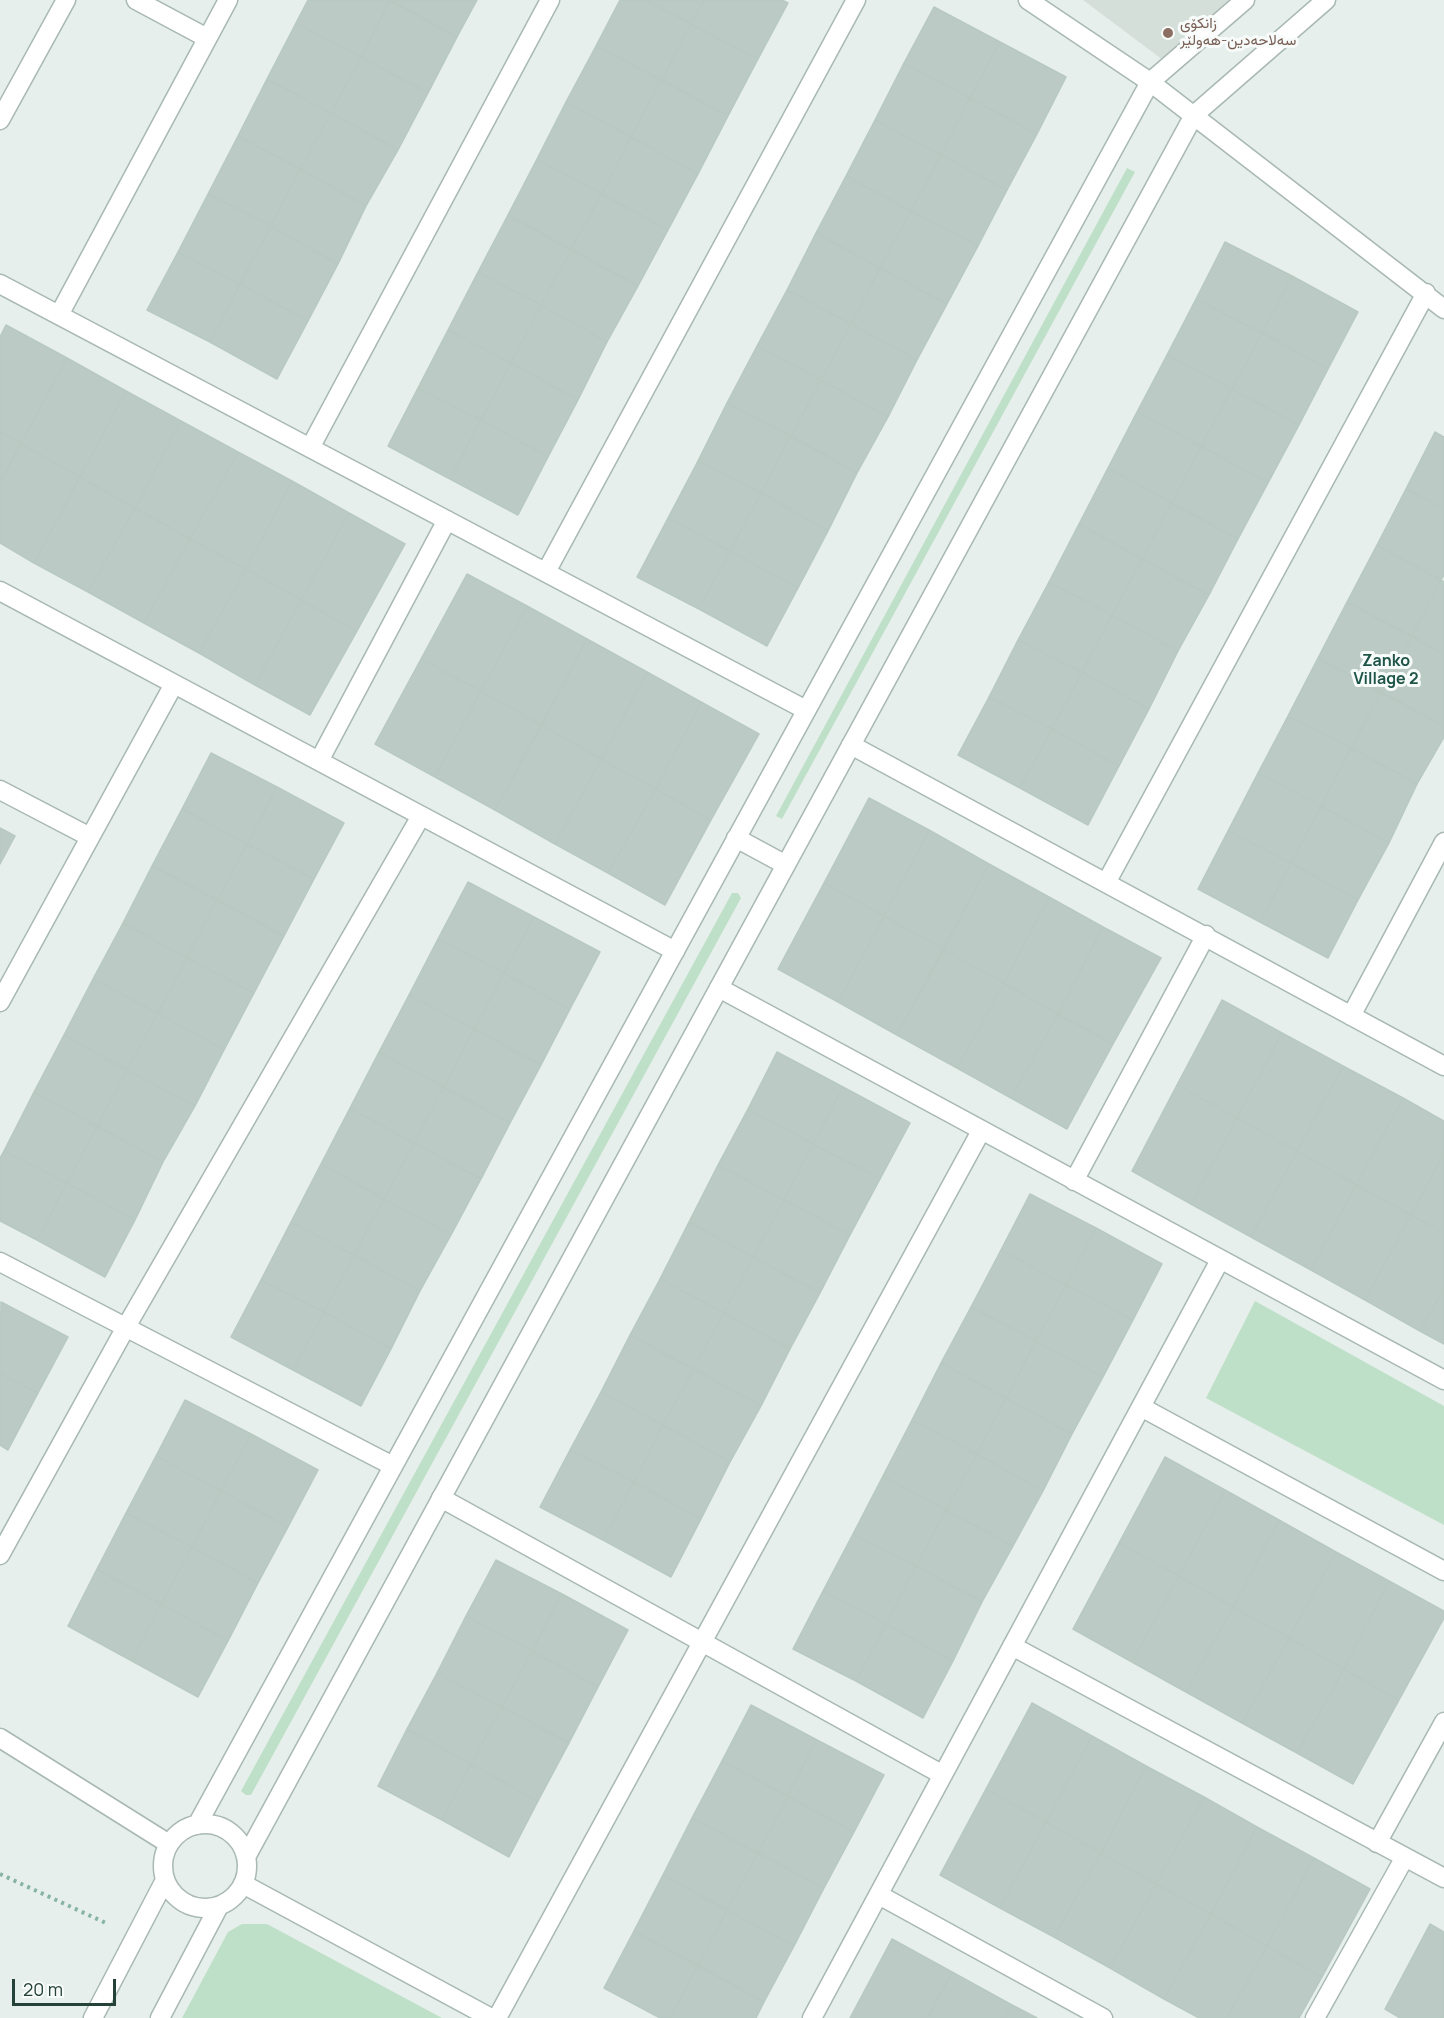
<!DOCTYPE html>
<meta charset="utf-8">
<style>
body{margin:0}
#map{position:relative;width:1444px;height:2018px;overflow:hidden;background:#e6efeb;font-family:Manrope,sans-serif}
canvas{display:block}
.scale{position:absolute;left:12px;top:1979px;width:104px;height:27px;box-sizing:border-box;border:3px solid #24423a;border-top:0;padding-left:8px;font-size:18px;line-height:21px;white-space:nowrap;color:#24423a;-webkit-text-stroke:4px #f7fbf9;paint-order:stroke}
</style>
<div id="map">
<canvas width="1444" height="2018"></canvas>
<div class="scale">20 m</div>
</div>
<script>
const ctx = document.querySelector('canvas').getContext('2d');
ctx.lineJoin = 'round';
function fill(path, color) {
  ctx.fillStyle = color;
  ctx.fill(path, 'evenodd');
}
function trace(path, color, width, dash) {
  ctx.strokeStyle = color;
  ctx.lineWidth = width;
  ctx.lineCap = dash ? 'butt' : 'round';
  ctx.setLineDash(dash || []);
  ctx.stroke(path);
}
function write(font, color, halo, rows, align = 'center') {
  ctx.font = font + ' Manrope,Vazirmatn,sans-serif';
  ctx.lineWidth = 6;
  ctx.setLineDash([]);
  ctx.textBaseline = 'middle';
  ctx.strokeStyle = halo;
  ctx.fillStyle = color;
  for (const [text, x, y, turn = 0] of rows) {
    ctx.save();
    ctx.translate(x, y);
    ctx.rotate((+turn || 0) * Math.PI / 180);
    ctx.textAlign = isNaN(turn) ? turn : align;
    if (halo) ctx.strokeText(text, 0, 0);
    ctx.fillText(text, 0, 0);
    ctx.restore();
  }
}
const built = new Path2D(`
 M1083,0H1248L1171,66Z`);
const green = new Path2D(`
 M1127,168L1135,172L782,819L776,816Z
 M732,893H738L741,898L251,1795H246L241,1791Z
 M1255,1301L1444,1406V1525L1206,1398Z
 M242,1924H267L442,2018H182L228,1932Z`);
const building = new Path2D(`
 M308,0H388L390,1L361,57L296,23Z
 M391,0H477L457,37Z
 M620,0H646L691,24L662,80L596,46Z
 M646,0H704L691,24Z
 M704,0H782L788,3L758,59L691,24Z
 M390,1L457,37L428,93L361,57Z
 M934,7L1000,42L970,98L904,63Z
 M296,23L361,57L331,113L267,79Z
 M691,24L758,59L728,116L662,80Z
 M1000,42L1066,77L1037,134L970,98Z
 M596,46L661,80L631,137L566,102Z
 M361,57L428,93L398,150L331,113Z
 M904,63L970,98L941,155L875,120Z
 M267,79L331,113L300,169L238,136Z
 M661,80L728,116L698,174L631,137Z
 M970,98L1037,134L1007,190L941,155Z
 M566,102L631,137L602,194L537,159Z
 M331,113L398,150L366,206L300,169Z
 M875,120L941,155L911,211L846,176Z
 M238,136L300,169L271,226L208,194Z
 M631,137L698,174L668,230L602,194Z
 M941,155L1007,190L978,246L911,211Z
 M537,159L602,194L571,249L508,215Z
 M300,169L366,206L338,264L271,226Z
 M846,176L911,211L880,268L816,233Z
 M208,194L271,226L240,284L178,252Z
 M602,194L668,230L638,286L571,249Z
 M911,211L978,246L947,304L880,268Z
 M508,215L571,250L541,305L478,272Z
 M271,226L338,264L308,321L240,284Z
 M816,233L880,268L851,324L787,290Z
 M1225,242L1292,276L1262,333L1196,299Z
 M571,250L638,286L607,342L541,305Z
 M178,252L240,284L210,342L147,310Z
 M880,268L947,304L917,360L851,324Z
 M478,272L541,305L511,363L448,330Z
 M1292,276L1358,312L1328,369L1262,333Z
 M240,284L308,321L277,379L210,342Z
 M787,290L851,324L821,380L757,346Z
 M1196,299L1262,333L1232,389L1167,355Z
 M541,305L607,342L578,400L511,363Z
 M851,324L917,360L888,417L821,380Z
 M6,325L67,358L21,443L0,432V337Z
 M448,330L511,363L481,420L418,388Z
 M1262,333L1328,369L1299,425L1232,389Z
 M757,346L821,380L791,436L727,403Z
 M1167,355L1232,389L1201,446L1137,412Z
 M67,358L126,391L80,477L21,444Z
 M511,363L578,400L548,457L481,420Z
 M821,380L888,417L857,473L791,436Z
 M418,388L481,420L450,479L388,446Z
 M1232,389L1299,425L1268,483L1201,446Z
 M126,391L181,421L135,508L80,477Z
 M727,403L790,436L761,493L698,461Z
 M1137,412L1201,446L1172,503L1108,468Z
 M481,420L548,457L518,515L450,479Z
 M181,421L238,452L190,539L135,508Z
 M0,432L21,443L0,482Z
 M1435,432L1444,437V509L1406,489Z
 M790,436L857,473L828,531L761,493Z
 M21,444L80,477L34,563L0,543V483Z
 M1201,446L1268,483L1238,539L1172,503Z
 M238,452L292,481L246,569L190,539Z
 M698,461L761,493L730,551L668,518Z
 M1108,468L1172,503L1142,559L1079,524Z
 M80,477L135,508L88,592L34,563Z
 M292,481L349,513L301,600L246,569Z
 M1406,489L1444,509V575L1441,580L1377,545Z
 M761,493L828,531L798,588L730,551Z
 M1172,503L1238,539L1209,595L1142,559Z
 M135,508L190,539L144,623L88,592Z
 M349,513L405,544L357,631L301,600Z
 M668,518L730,551L699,609L637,577Z
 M1079,524L1142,559L1112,615L1049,582Z
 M190,539L246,569L199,653L144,623Z
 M1377,545L1441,580L1412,636L1347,602Z
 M730,551L798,588L767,646L699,609Z
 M1142,559L1209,595L1178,651L1112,615Z
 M246,569L301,600L255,685L199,653Z
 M467,574L527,606L481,691L421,659Z
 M1441,580L1444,582V654L1412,636Z
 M1049,582L1112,615L1082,672L1018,640Z
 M301,600L357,631L310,715L255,685Z
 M1347,602L1412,637L1382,692L1318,658Z
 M527,606L587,639L541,725L481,691Z
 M1112,615L1178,651L1149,709L1082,672Z
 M1412,637L1444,654V726L1382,692Z
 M587,639L647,672L601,759L542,725Z
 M1018,640L1082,672L1052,729L989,697Z
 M1318,658L1381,693L1351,748L1288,716Z
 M421,659L481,691L435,777L375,744Z
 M647,672L701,702L656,789L601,759Z
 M1082,672L1149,709L1119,766L1052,729Z
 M481,691L541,725L495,810L435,777Z
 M1381,693L1444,726V737L1417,784L1351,748Z
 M989,697L1052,729L1020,788L958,755Z
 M701,702L759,734L711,820L656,789Z
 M1288,716L1351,748L1321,806L1258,773Z
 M542,725L601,759L555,844L495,810Z
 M1052,729L1119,766L1088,825L1020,788Z
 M1351,748L1417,784L1389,843L1321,806Z
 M211,753L277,787L247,844L182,809Z
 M601,759L656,789L608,873L555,844Z
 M1258,773L1321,806L1291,863L1228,831Z
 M277,787L344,823L314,879L247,844Z
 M656,789L711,820L665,905L608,873Z
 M869,798L929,830L884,916L824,883Z
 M1321,806L1389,843L1358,900L1291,863Z
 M182,809L247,844L218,900L152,866Z
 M0,828L15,836L0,864Z
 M929,830L989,864L943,949L884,916Z
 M1228,831L1291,863L1260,922L1198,889Z
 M247,844L314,879L284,936L218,900Z
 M1291,863L1358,900L1328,958L1260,922Z
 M989,864L1049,897L1004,983L944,950Z
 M152,866L217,900L187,958L123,923Z
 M468,882L534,917L504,973L438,939Z
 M824,883L884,916L838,1002L778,969Z
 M1049,897L1103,927L1058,1014L1004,983Z
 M217,900L284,936L254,993L187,958Z
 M884,916L943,949L897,1035L838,1002Z
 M534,917L600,952L570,1009L504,973Z
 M123,923L187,958L158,1013L93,979Z
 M1103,927L1161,958L1113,1044L1058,1014Z
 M438,939L504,973L474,1029L409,995Z
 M944,950L1004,983L957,1068L897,1035Z
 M187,958L254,993L224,1050L158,1013Z
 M504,973L570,1009L541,1065L474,1029Z
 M93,979L158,1013L127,1070L64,1035Z
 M1004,983L1058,1014L1011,1098L957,1068Z
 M409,995L474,1029L444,1087L379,1052Z
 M1222,1000L1282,1033L1237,1118L1177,1085Z
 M158,1013L224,1050L195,1106L127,1070Z
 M1058,1014L1113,1044L1067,1129L1011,1098Z
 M474,1029L541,1065L510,1123L444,1087Z
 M1282,1033L1343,1066L1297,1151L1237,1118Z
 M64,1035L127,1070L97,1126L34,1092Z
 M379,1052L444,1087L414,1143L350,1108Z
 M777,1052L843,1087L813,1144L748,1109Z
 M1343,1066L1403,1098L1356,1185L1297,1151Z
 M127,1070L195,1106L163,1162L97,1126Z
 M1177,1085L1237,1118L1191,1204L1132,1171Z
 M444,1087L510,1123L481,1179L414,1143Z
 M843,1087L910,1123L880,1179L813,1144Z
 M34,1092L97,1126L67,1183L4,1151Z
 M1403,1098L1444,1121V1153L1411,1215L1356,1185Z
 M350,1108L414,1143L384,1199L321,1164Z
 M748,1109L813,1144L784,1200L718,1165Z
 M1237,1118L1297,1151L1251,1237L1191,1204Z
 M97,1126L163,1162L135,1220L67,1183Z
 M414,1143L481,1179L451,1235L384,1199Z
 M813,1144L880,1179L850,1235L784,1200Z
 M4,1151L67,1183L37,1240L0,1221V1158Z
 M1297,1151L1356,1185L1311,1270L1251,1237Z
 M1444,1153V1233L1411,1215Z
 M321,1164L384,1199L354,1255L291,1222Z
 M718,1165L784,1200L753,1257L689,1222Z
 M67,1183L135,1220L105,1277L37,1240Z
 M1356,1185L1411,1215L1365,1300L1311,1270Z
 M1030,1194L1096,1228L1066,1285L1001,1250Z
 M384,1199L451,1235L420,1291L354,1255Z
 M784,1200L850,1235L820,1293L753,1257Z
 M1411,1215L1444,1233V1288L1420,1331L1365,1300Z
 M291,1222L354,1255L324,1312L261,1280Z
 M689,1222L753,1257L724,1313L660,1279Z
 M1096,1228L1162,1264L1133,1320L1066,1285Z
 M1001,1250L1066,1285L1036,1341L971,1307Z
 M354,1255L420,1291L391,1349L324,1312Z
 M753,1257L820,1293L790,1349L724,1313Z
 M660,1279L724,1313L693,1369L630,1335Z
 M261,1280L324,1312L293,1370L231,1337Z
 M1066,1285L1133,1320L1103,1377L1036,1341Z
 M1444,1288V1344L1420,1331Z
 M1,1302L68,1337L38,1393L0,1373Z
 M971,1307L1036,1341L1006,1398L941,1363Z
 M324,1312L391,1349L361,1406L293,1370Z
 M724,1313L790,1349L761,1406L693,1369Z
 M630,1335L694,1369L663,1425L601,1392Z
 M1036,1341L1103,1377L1072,1434L1006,1398Z
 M941,1363L1006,1398L977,1454L912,1420Z
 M694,1369L761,1406L730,1462L663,1425Z
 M0,1373L38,1393L8,1450L0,1445Z
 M601,1392L663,1425L634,1482L570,1450Z
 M1006,1398L1072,1434L1043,1491L977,1454Z
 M185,1400L251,1434L221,1491L156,1456Z
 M912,1420L977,1454L946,1510L883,1476Z
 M663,1425L730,1462L701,1519L634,1482Z
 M251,1434L318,1470L288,1527L221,1491Z
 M570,1450L634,1482L603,1540L540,1507Z
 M977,1454L1043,1491L1013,1546L946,1510Z
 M156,1456L221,1491L192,1547L126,1513Z
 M1165,1457L1225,1490L1179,1576L1119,1543Z
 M883,1476L946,1510L916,1566L853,1534Z
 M634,1482L701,1519L671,1577L603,1540Z
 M1225,1490L1279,1520L1233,1607L1179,1576Z
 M221,1491L288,1527L258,1583L192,1547Z
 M946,1510L1013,1546L982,1602L916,1566Z
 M126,1513L192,1547L161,1604L97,1569Z
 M1279,1520L1336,1552L1289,1638L1233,1607Z
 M853,1534L916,1566L886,1624L823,1591Z
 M1119,1543L1179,1576L1132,1662L1073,1629Z
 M192,1547L258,1583L228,1641L161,1604Z
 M1336,1552L1389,1581L1344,1669L1289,1638Z
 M496,1560L562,1594L532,1651L466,1616Z
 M916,1566L982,1602L953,1661L886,1624Z
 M97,1569L161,1604L132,1661L68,1626Z
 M1179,1576L1233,1607L1186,1692L1132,1662Z
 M1389,1581L1444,1611V1618L1399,1700L1344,1669Z
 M823,1591L886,1624L856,1681L793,1649Z
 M562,1594L628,1630L598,1687L532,1651Z
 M161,1604L228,1641L198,1697L132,1661Z
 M1233,1607L1289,1638L1242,1723L1186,1692Z
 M466,1616L532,1651L502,1707L437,1673Z
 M886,1624L953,1661L923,1718L856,1681Z
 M1289,1638L1344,1669L1297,1753L1242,1723Z
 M532,1651L598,1687L569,1743L502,1707Z
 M1344,1669L1399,1700L1353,1784L1297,1753Z
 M437,1673L502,1707L471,1764L407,1729Z
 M1032,1703L1092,1736L1046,1822L986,1789Z
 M751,1705L817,1740L787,1796L722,1761Z
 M502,1707L569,1743L538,1801L471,1764Z
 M407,1729L471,1764L442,1820L378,1786Z
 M1092,1736L1146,1766L1101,1853L1046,1822Z
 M817,1740L884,1775L854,1832L787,1796Z
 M722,1761L788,1796L758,1853L692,1818Z
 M471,1764L538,1801L509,1857L442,1820Z
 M1146,1766L1204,1797L1156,1884L1101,1853Z
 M986,1789L1046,1822L1000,1908L940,1875Z
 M788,1796L854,1832L824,1888L758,1853Z
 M1204,1797L1257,1827L1211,1914L1156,1884Z
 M692,1818L758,1853L727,1910L663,1875Z
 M1046,1822L1101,1853L1054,1937L1000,1908Z
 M1257,1827L1314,1858L1267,1946L1211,1914Z
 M758,1853L824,1888L794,1946L727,1910Z
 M1101,1853L1156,1884L1110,1968L1054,1937Z
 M1314,1858L1370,1889L1322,1977L1267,1946Z
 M663,1875L727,1910L698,1966L634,1931Z
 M1156,1884L1211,1914L1164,1999L1110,1968Z
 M727,1910L794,1946L764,2002L698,1966Z
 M1211,1914L1267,1946L1227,2018H1199L1164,1999Z
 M1430,1924L1444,1932V2018H1400L1385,2009Z
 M634,1931L698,1965L670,2018H660L604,1988Z
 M892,1939L952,1972L927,2018H850Z
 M1267,1946L1322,1977L1299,2018H1227Z
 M698,1965L764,2002L756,2018H670Z
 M952,1972L1012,2005L1005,2018H928Z
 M1012,2005L1037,2018H1005Z`);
const path = new Path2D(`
 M0,1874L108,1924`);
const minor = new Path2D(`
 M136,0L207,38
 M1028,0L1150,82L1444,309
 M0,120L66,0
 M0,284L806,710
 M59,315L228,0
 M310,448L550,0
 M546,572L856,0
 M0,591L675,951
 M851,745L1444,1066
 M319,761L447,520
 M0,790L90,837
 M1106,883L1426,293
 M719,988L1444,1380
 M0,1002L174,684
 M1351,1016L1444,842
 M1074,1181L1206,935
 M0,1262L393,1466
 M1141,1407L1444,1571
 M441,1498L943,1775
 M0,1555L126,1327L421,816
 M1012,1646L1444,1878
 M0,1738L169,1844
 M1377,1843L1444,1722
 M243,1884L491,2018
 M879,1895L1103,2018
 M497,2018L981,1131
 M812,2018L1220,1260
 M1315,2018L1405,1857`);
const tertiary = new Path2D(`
 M736,838L786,865
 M163 1866a42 42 0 1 1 84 0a42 42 0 1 1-84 0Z
 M197,1825L1150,82L1245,0
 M246,1857L1194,115L1326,0
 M93,2018L165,1880
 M160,2018L219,1906`);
const markers = [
 [1168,33,6,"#8d6e63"]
];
const educationNames = [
 ["زانکۆی",1180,24],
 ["سەلاحەدین-هەولێر",1180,41]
];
const neighbourhoodNames = [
 ["Zanko",1386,662],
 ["Village 2",1386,680]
];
fill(built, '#d4dfda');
fill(green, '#bfe0c8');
fill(building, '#bbcac4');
trace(building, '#b8c9c2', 1.5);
trace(minor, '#a8b8b2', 21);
trace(tertiary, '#a8b8b2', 21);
trace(path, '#86b3a5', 4, [3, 4.5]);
trace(minor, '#fff', 18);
trace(tertiary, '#fff', 18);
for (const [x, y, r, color] of markers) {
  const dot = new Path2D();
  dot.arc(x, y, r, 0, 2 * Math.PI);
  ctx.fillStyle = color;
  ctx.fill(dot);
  trace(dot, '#f7fbf9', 2);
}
write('15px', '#785e54', '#f7fbf9', educationNames, 'left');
write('bold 16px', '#1f5548', '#f7fbf9', neighbourhoodNames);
</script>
